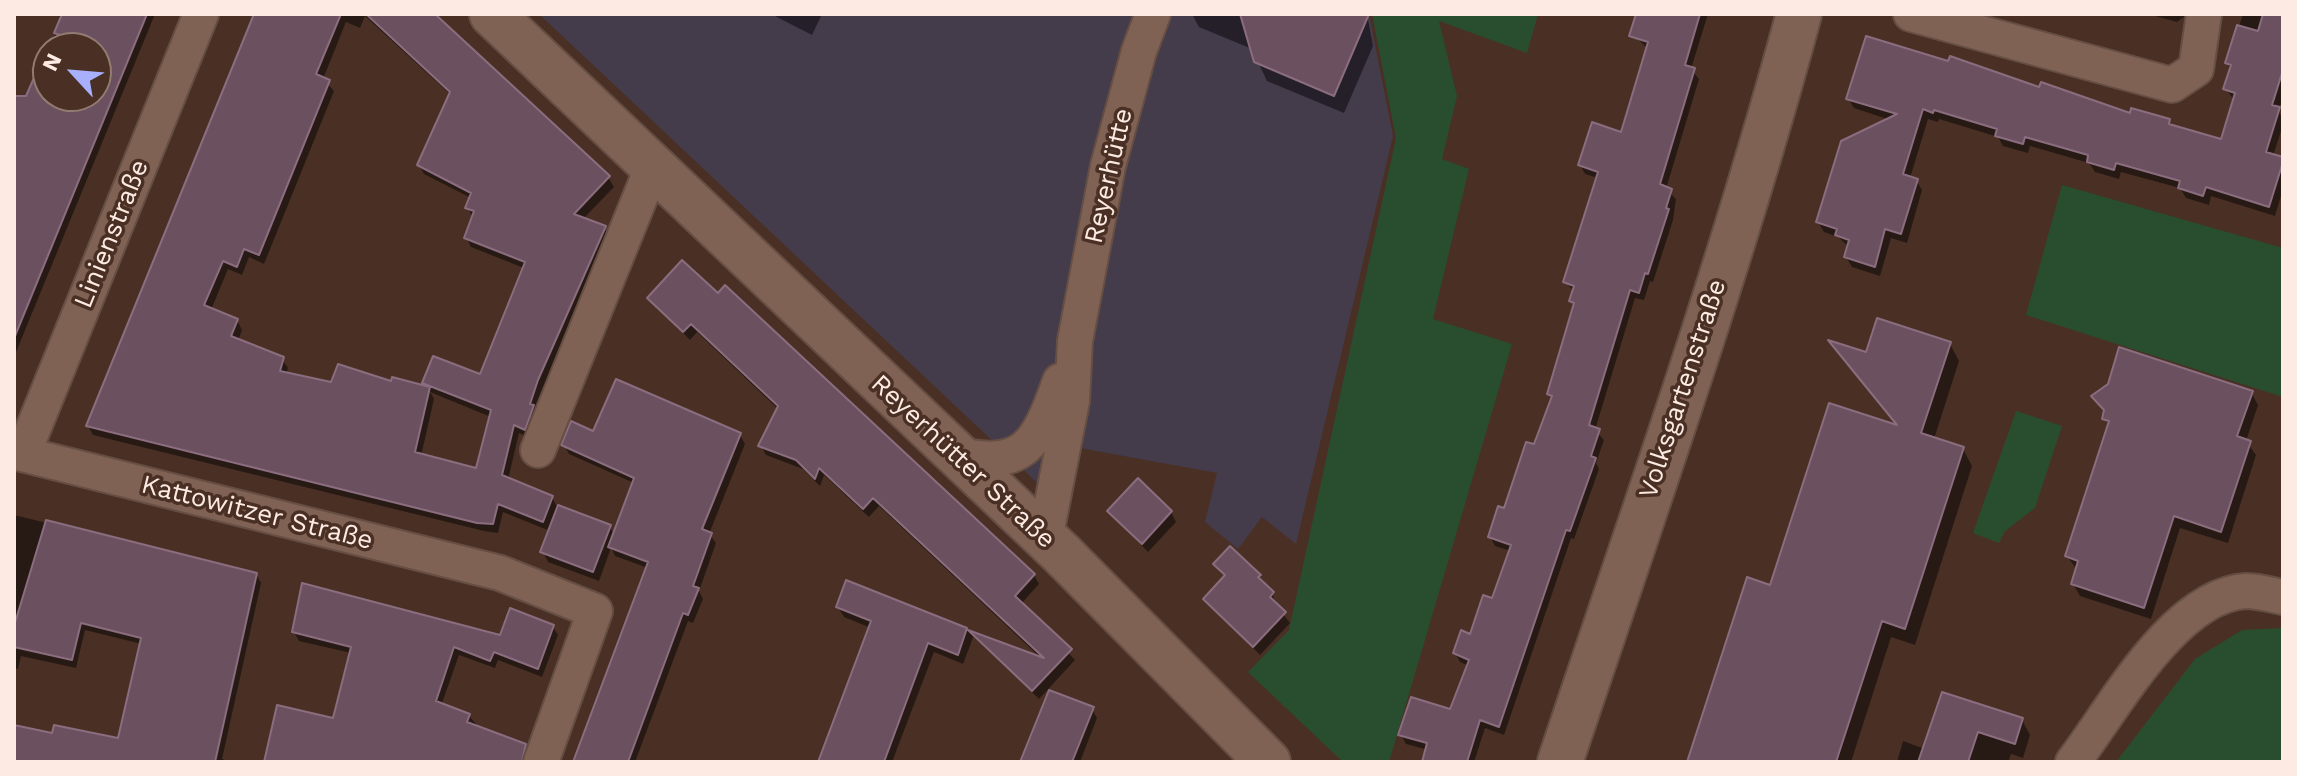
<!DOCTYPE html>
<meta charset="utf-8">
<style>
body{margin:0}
#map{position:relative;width:2297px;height:776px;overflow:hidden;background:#4a3024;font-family:"Work Sans",sans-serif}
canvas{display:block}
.frame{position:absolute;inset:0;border:16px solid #fdebe3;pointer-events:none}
.north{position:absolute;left:32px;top:32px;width:80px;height:80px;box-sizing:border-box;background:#4a3024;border:2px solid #927b70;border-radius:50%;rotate:296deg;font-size:22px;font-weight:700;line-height:32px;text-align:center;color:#fdebe3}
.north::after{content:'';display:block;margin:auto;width:28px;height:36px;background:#a8b0fc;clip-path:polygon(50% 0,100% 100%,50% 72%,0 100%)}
</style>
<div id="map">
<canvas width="2297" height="776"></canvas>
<div class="frame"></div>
<div class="north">N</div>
</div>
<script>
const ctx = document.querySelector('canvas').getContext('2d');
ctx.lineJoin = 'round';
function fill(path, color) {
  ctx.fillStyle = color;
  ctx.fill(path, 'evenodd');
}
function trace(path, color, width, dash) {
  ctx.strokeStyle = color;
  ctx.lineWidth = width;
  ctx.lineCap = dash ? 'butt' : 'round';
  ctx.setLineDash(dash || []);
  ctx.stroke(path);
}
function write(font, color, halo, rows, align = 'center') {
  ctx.font = font + ' "Work Sans",sans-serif';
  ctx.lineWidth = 7;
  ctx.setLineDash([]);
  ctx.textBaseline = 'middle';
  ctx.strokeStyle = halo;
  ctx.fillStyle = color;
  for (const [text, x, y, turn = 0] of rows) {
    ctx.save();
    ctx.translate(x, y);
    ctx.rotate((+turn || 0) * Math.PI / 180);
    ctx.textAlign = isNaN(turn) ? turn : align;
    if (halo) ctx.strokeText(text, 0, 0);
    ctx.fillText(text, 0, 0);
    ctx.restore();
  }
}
const commercial = new Path2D(`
 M539,14H1369L1393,136L1296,544L1262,517L1238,549L1205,522L1217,473L1080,448L1066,510Z`);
const green = new Path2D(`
 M1372,14H1538L1527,53L1439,21L1457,96L1442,159L1469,169L1433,319L1512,344L1389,762H1343L1248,672L1289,630L1396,138Z
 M2062,185L2283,248V397L2026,315Z
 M2016,411L2062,426L2035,508L2005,531L1999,543L1973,533Z
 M2283,628V762H2116L2195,659L2242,630Z`);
const shadow = new Path2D(`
 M54,14H155L14,357V110L21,113L48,51V96H96V48H49L62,18Z
 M256,14H432L608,177L614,187L583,219L604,228L610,237L543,390L530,438L519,433L508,480L552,497L557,507L610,527L614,535L634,483L569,454L564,445L594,433L740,435L745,444L709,534L716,543L699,591L703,599L693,623L688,621L635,762H575L648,568L615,556L611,548L599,581L548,562L543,552L550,531L503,512L498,533L484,531L93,435L88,426ZM365,16L451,95L419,165L424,174L471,198L468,208L473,218L466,237L471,247L524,268L481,377L424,383L428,389L392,383L332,385L286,375L288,368L282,359L238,341L242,330L237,320L211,310L228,269L242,275L249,257L264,264L334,91L323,79L346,22L360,28ZM430,392L491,417L477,470L421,456L434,399Z
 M771,14H822L812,35Z
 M1192,14H1367L1373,46L1344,113L1267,81L1252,49L1199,27Z
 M1645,14H1708L1691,69L1699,79L1666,189L1676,199L1673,220L1653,282L1650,281L1644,300L1635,298L1595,430L1604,440L1596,463L1599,469L1574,539L1571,538L1504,735L1485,728L1474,762H1422L1425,749L1406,744L1401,735L1451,712L1469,666L1460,662L1455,653L1472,637L1493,601L1511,551L1495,546L1490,537L1535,447L1553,401L1549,394L1575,307L1571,301L1574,292L1566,282L1598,178L1585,174L1580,165L1622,135L1648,49L1637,38Z
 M2148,14H2188L2177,22Z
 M2243,14H2283V96L2279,109L2283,125L2273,156L2283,159V189L2275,216L2211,196L2209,205L2186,198L2180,188L2121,172L2119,179L2095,172L2089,163L2030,146L2028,153L2003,146L1998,137L1939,119L1938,122L1928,119L1910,178L1916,180L1922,190L1907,243L1891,238L1880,276L1852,267L1846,257L1849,247L1838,237L1824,232L1818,222L1890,120L1854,108L1848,98L2041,90L2131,116L2169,121L2172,127L2222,141L2234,100L2226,89L2231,71L2227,63Z
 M682,263L1034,575L1039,584L1021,604L1075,660L1039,699L974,635L963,664L934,652L892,762H821L871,628L844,617L838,607L966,630L1043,660L879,506L869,517L824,475L820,486L803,469L766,455L761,446L778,409L697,332L690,340L649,298Z
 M1833,343L1867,354L1950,344L1959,361L1934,439L1963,449L1972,466L1915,645L1891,637L1851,762H1689L1771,587L1897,427Z
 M2251,392L2258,405L2246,441L2256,455L2228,543L2180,528L2151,619L2080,596L2073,584L2077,570L2067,556L2109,428L2105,414L2094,396Z
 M1109,511L1171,512L1176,522L1148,552Z
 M14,515L256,574L261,583L222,759L233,762H14V727L54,736L119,740L142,644L85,630L76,668L21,656L18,669L14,668Z
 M1215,564L1272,593L1276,605L1290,623L1260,655L1206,599L1226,578Z
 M553,627L558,635L542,677L498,660L495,668L459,655L441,706L469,716L510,762H266L335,720L351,653L299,641L294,632L501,637Z
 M1944,695L2022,720L2030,735L2023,758L2011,754L2008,762H1897L1903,741L1925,749Z
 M1092,709L1097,718L1080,762H1022Z`);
const building = new Path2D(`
 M62,14H147L15,336L14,96H26L48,46V96H96V48L54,33Z
 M254,14H341L316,74L330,80L259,255L244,249L237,267L223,261L204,305L238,319L231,336L284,357L280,371L331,382L338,364L391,381L392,377L430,387L415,452L476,468L491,410L422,383L433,356L480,374L525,262L464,238L474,211L465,208L471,193L417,165L450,92L366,14H435L610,176L574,214L606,226L538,380L530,404L534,405L525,430L514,425L502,475L553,496L543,522L498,504L493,524L477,523L86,426Z
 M1240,14H1369L1334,96L1254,62Z
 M1636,14H1700L1685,65L1695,68L1660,184L1672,189L1666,208L1669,209L1648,274L1645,273L1639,293L1630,290L1589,425L1600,429L1591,456L1596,458L1570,531L1566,530L1499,727L1480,720L1467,762H1422L1427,743L1398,735L1411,697L1450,709L1469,660L1453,653L1461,630L1470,634L1483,595L1492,598L1511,545L1488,537L1498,506L1504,508L1526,442L1534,444L1552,396L1547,394L1574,303L1569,301L1574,286L1563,282L1598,172L1578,165L1592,122L1621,132L1648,42L1629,36Z
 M2263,14H2283V70L2272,105L2280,107L2266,152L2283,157V162L2269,207L2206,187L2203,196L2178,188L2180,181L2116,163L2114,170L2087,162L2088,155L2025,137L2023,144L1995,136L1997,129L1934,110L1933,113L1923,109L1903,174L1918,179L1901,234L1885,229L1875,267L1844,257L1849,240L1835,235L1837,229L1816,222L1841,141L1897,114L1846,99L1866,36L1948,61L1950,56L2039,87L2041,82L2130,113L2131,108L2170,119L2169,124L2221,139L2235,93L2223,89L2231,65L2225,63L2237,25L2258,31Z
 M682,260L718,293L725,285L1035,574L1015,596L1072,649L1032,691L968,630L1044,658L873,498L863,509L819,468L815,479L796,460L758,446L778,406L691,324L683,332L647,298Z
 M1877,318L1951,342L1921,433L1964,447L1905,629L1882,621L1836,762H1687L1747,577L1770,585L1829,403L1897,425L1828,340L1866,352Z
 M2119,347L2253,391L2237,436L2251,441L2221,532L2174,516L2144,608L2071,584L2078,561L2065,556L2109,421L2102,419L2104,410L2091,396L2108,384Z
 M616,379L741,433L702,529L712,533L693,586L699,588L688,615L683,613L628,762H573L648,562L608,547L634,478L561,445L571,421L593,431Z
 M1138,478L1172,511L1142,544L1107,511Z
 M558,505L611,525L593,572L540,552Z
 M46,520L257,573L215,762H14V725L52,733L54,725L118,738L141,638L81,623L72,660L14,647V626Z
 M1230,546L1261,575L1258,577L1274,592L1270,597L1286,612L1253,647L1203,599L1225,575L1213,564Z
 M846,580L967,628L958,655L928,643L884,762H818L871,621L836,607Z
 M302,583L500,635L510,608L554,625L538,669L494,652L490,661L454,647L436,701L470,714L467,722L526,744L522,762H264L277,705L333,718L351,647L292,632Z
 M1049,690L1094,707L1072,762H1020Z
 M1942,692L2023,718L2015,744L1978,732L1968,762H1918Z`);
const street = new Path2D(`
 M1911,14L2172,85L2196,69L2204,14
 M538,450L652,168
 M14,452L500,573L595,611L541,762
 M951,453C1024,471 1037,446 1060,381
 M23,454L201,14
 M1045,539L1072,401L1075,341L1108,166L1139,51L1153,14
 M2073,762C2113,710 2174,595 2246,591C2258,591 2272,595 2283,597`);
const secondary = new Path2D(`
 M492,14L1061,553L1268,762
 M1560,762C1643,514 1731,267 1799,14`);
const streetNames = [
 ["Reyerhütte",1109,176,-77],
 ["Linienstraße",112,234,-68],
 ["Volksgartenstraße",1683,389,-72],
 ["Reyerhütter Straße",963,462,43],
 ["Kattowitzer Straße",257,513,14]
];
fill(commercial, '#443b4b');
fill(green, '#294e2f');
fill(shadow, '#0007');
fill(building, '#6b5060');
trace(building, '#8a6d7e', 2);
trace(street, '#654e44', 38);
trace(secondary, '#654e44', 48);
trace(street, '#806254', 34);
trace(secondary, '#806254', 44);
write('26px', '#fdebe3', '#4a3024', streetNames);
</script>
